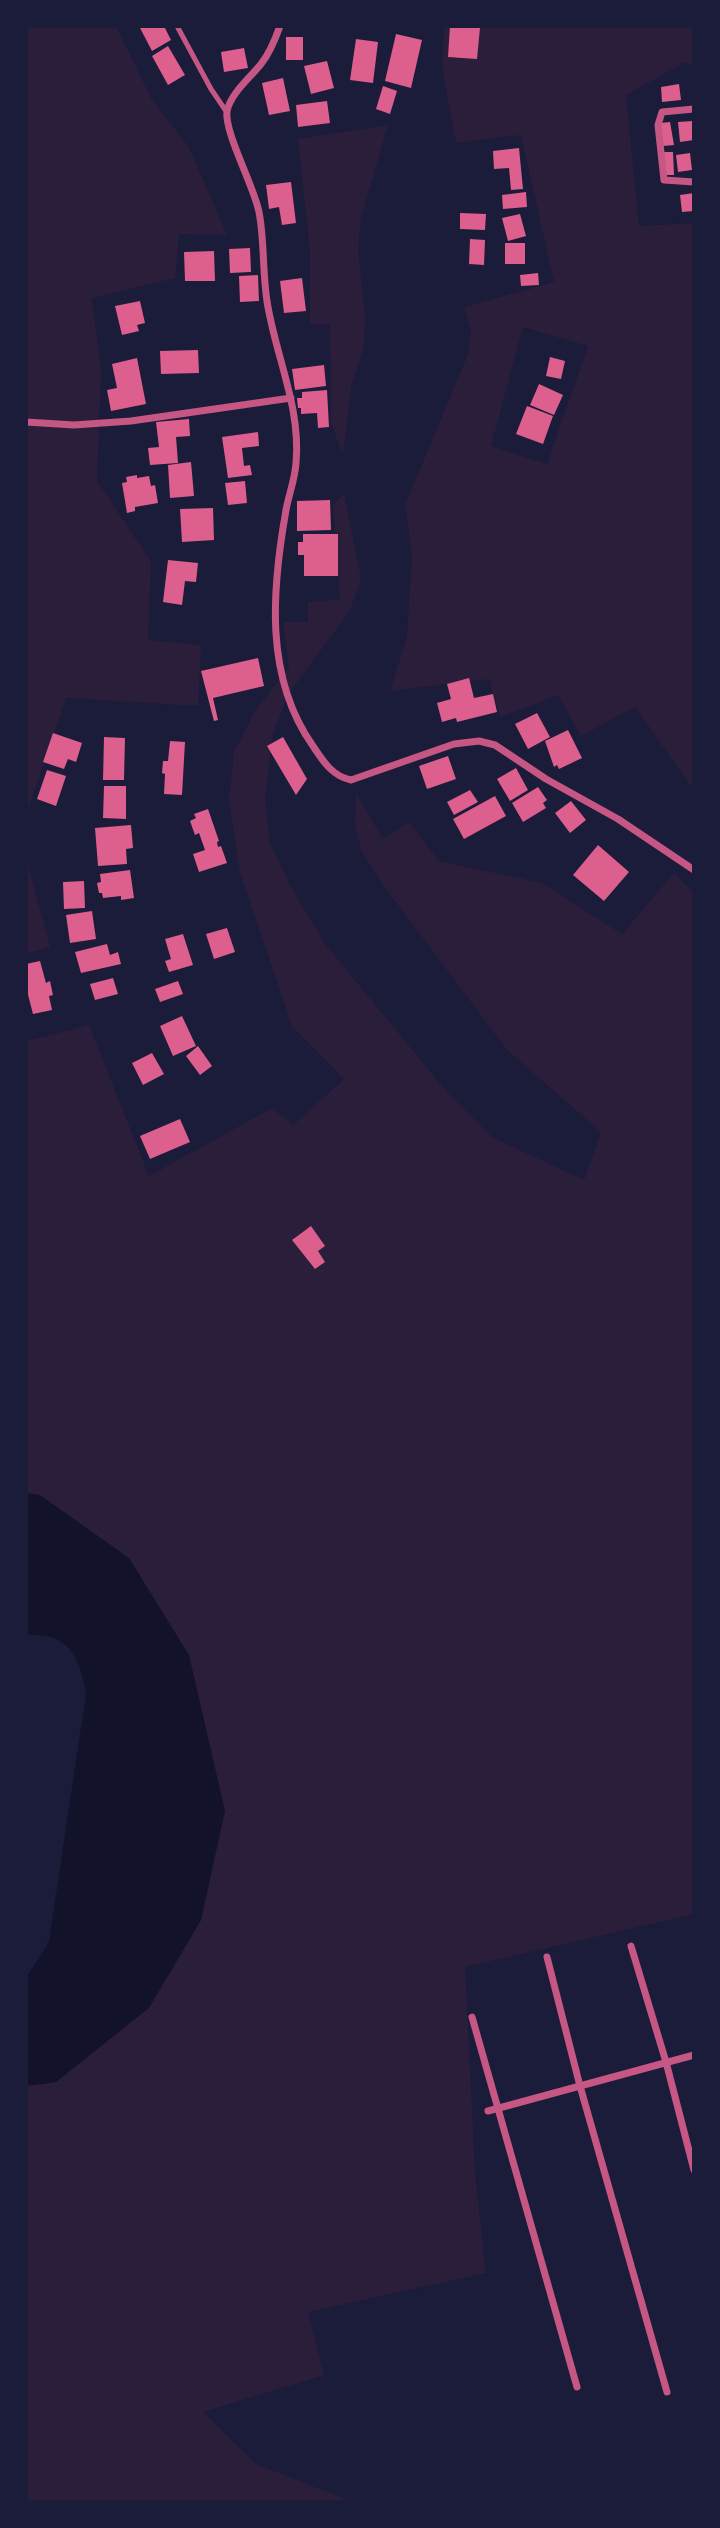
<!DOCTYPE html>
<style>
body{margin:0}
#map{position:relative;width:720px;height:2528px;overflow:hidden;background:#1b1b3a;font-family:"Golos Text",sans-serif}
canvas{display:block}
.frame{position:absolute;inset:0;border:28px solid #1b1b3a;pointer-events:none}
</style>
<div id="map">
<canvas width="720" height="2528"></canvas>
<div class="frame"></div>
</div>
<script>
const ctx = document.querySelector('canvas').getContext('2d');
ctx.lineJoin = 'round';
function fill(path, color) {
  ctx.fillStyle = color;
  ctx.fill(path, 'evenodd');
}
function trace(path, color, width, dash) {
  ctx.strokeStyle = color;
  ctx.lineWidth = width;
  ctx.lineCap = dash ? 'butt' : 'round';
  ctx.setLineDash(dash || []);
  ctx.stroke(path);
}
const green = new Path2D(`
 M26,26H116L152,100L189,147L227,235L179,234L175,278L92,298L101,369L97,481L151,562L148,640L201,645L198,706L66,698L26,815Z
 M444,26H694V64L684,63L626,95L639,226L694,223V790L635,707L581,736L558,695L500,717L489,679L390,691L407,637L412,554L405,505L468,354L471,330L464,307L554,282L521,135L456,143L442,66ZM523,327L588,346L547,464L491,446Z
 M388,125L361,218L358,249L365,315L364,346L351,387L343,456L331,423L330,325L310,324V252L298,139Z
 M344,494L361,578L350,611L289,693L273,733L265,799L270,843L292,889L326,945L447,1092L492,1137L584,1180L601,1132L507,1050L383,885L362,852L355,827L356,793L383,839L409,822L439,861L542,883L622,934L674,873L694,893V1914L465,1967L475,2173L486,2273L308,2312L324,2375L203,2412L256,2464L353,2502H26V2086L57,2082L201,1920L40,1495L26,1493V1041L89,1025L149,1176L272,1108L293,1125L344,1079L292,1026L239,869L229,799L234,752L254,713L289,667L283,622H308V602L340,599L333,505Z
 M26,857L50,947L26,954Z`);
const water = new Path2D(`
 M26,1493L40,1495L129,1558L189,1655L225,1811L201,1920L149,2008L56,2082L26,2086V1978L49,1942L86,1694C83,1674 76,1646 54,1638C46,1635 35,1635 26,1634Z`);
const building = new Path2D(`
 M139,26H164L171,40L152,51Z
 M450,26L480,28L477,59L448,57Z
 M396,34L422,40L411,88L385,81Z
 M286,37H303V60H286Z
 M356,39L378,42L373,83L350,80Z
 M168,46L185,75L168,85L152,56Z
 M244,48L248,68L224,72L221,52Z
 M327,61L334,88L311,94L304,66Z
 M283,78L290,111L269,115L262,83Z
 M679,84L681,100L662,102L661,87Z
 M383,86L397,91L390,114L376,109Z
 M327,101L330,123L298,127L296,105Z
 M693,121L694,140L680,142L678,122Z
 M670,122L674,145L663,146L660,123Z
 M519,148L523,189L511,190L509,168L494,169L493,151Z
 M664,152H673L674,175H665Z
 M690,153L692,170L678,172L676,155Z
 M291,182L296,223L282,225L279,207L269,209L266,185Z
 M526,192L527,207L503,209L502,195Z
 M694,193V211L682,212L680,195Z
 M460,213L486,214L485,230L460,229Z
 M520,214L526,236L508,241L502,218Z
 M470,239L485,240L484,265L469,264Z
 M505,243H525V264H505Z
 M250,248L251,272L230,273L229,249Z
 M214,251L215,281H185L184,252Z
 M538,273L539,285L521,286L520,275Z
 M258,275L259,301L240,302L239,276Z
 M302,278L306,311L284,313L280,281Z
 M140,301L145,323L137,325L139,331L122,335L115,306Z
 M198,350L199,373L161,374L160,351Z
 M550,357L565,361L561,379L546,376Z
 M137,358L146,404L111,411L107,390L117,388L112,364Z
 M324,365L326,386L295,390L292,369Z
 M539,384L563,395L554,415L530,405Z
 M327,390L329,427L318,428L317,413L301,414V408H298L297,398H302V392Z
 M527,406L553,416L543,444L516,434Z
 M189,419L190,436L176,437L178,463L150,465L148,448L159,447L156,422Z
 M258,432L259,446L242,448L244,466L250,465L252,475L228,478L222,437Z
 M191,462L194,496L170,498L168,465Z
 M137,475V478L149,476L151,486L155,485L158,503L135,507V511L127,513L122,483L127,482L126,477Z
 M245,481L247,503L228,505L225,483Z
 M330,500L331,530L297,531V501Z
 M213,508L214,540L182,542L180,509Z
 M303,534H338V576H304V555H298V542H303Z
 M168,560L198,563L196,582L185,581L182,605L163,602Z
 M258,658L264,686L213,698L218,720L214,721L201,671Z
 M469,678L474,698L493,694L497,712L457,722L456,718L442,722L437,703L451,699L447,684Z
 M537,713L550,737L528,749L515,724Z
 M568,730L582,758L559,769L557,765L554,767L545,741Z
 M53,733L82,743L76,762L68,759L64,769L43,762Z
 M104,737L125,738L124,780H103Z
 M283,737L307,779L296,795L267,746Z
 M170,741L185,742L182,795L164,794L165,774L162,773L163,761H168Z
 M448,756L456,779L427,789L419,766Z
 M516,768L528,790L510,801L497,779Z
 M47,770L66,776L56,806L37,799Z
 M104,786H126V819L103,818Z
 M538,787L547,800L543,803L546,808L523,822L512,803Z
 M470,790L478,802L454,815L447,802Z
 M495,796L506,816L464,839L453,819Z
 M571,801L586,820L570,833L555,813Z
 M208,809L219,841L217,842L218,847L221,846L227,863L199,872L193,854L205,850L199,833L195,835L190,821L196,818L194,814Z
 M131,825L133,848L126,849L127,864L98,866L95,828Z
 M598,845L629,872L604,901L573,875Z
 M130,870L134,898L121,900V896L103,898L102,893H99L97,883L101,882L100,874Z
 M84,881L85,908L64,909L63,882Z
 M92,911L96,939L70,943L66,915Z
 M227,928L235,952L214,959L206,934Z
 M183,934L193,965L169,972L165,961L171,959L165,939Z
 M107,944L110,955L118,952L121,964L81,973L75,952Z
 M40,961L46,983L50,981L53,995L49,996L52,1010L33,1014L26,987V964Z
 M113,978L118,994L95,1000L90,984Z
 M178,981L183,994L160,1002L155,989Z
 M182,1016L196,1046L173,1056L160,1026Z
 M198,1046L212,1066L200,1075L186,1056Z
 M152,1053L164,1074L143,1085L132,1063Z
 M180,1119L190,1142L150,1159L140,1136Z
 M311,1226L325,1246L318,1251L325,1262L315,1269L292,1240Z`);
const service = new Path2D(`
 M177,26L211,89L226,111`);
const minor = new Path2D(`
 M280,26C275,40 270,53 261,64C250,78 231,93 227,111C224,132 254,186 259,212C265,243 262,276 268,307C277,359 301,409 296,463C295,479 289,494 286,510C272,589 264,677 313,746C323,761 332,776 351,780L454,744L479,741L495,745L546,779L618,819L694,870
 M694,109L662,112L658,125L664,180L694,182
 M26,422L74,425L131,421L291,398
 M631,1946L666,2062L694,2170
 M547,1957L580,2086L667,2392
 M472,2017L577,2387
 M488,2111L694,2055`);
fill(green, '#2a1e3b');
fill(water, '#12122b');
fill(building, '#dd5f8e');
trace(service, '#c65784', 5);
trace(minor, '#c65784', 7);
</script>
